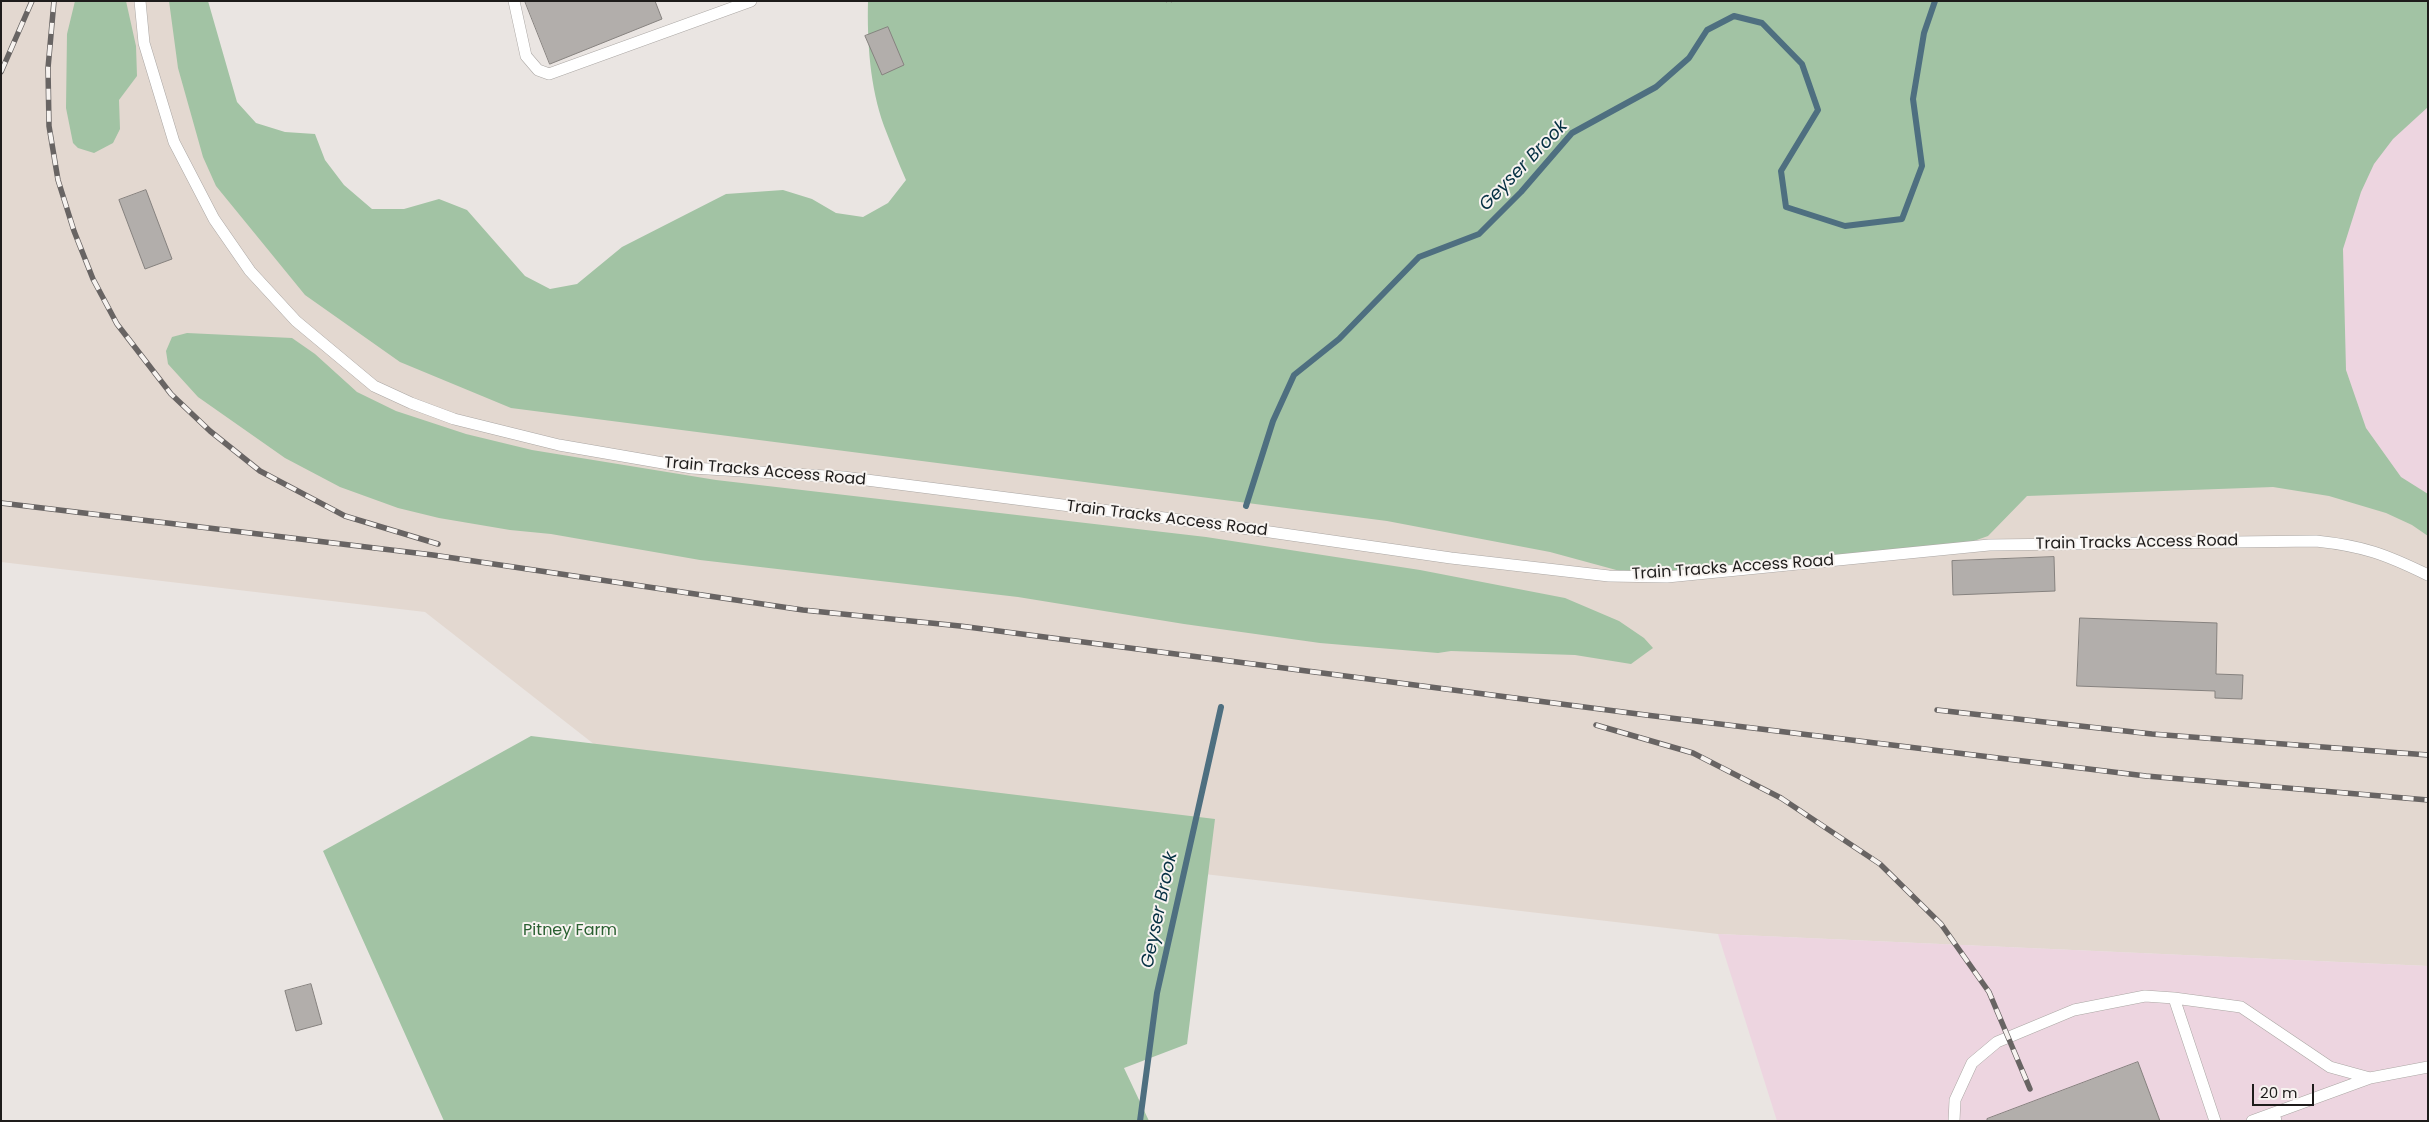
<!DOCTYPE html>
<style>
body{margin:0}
#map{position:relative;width:2429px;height:1122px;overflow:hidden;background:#eae5e2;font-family:Poppins,sans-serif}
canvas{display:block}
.frame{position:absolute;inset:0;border:2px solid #1e1c1b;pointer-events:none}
.scale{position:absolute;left:2252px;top:1084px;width:62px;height:22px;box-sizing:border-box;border:2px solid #1e1c1b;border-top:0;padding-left:6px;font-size:15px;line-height:18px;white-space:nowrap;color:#1e1c1b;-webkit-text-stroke:4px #f7f3f0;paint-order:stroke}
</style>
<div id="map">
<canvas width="2429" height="1122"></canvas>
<div class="frame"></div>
<div class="scale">20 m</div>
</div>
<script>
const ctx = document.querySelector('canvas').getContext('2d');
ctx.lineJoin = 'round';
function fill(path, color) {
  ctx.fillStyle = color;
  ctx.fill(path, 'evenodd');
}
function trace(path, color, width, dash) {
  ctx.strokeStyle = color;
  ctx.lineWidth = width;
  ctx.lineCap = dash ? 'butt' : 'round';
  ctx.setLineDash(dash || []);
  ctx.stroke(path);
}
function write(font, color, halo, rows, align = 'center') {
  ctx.font = font + ' Poppins,sans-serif';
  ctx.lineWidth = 4;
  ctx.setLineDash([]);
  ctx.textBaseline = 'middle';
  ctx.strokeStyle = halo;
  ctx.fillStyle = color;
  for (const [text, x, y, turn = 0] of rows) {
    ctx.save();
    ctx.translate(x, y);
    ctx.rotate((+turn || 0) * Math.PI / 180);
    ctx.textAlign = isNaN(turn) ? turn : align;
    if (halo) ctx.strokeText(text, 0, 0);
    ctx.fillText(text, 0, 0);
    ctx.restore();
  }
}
const built = new Path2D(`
 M1,1H193L262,204L426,345L2314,464L2428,505V966L1718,934L682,813L425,612L1,562Z`);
const industrial = new Path2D(`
 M2428,12V505L2314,464L2260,122Z
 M1718,934L2428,966V1121H1777Z`);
const green = new Path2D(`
 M75,1H126L136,46L137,76L119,100L120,129L113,143L94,153L78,148L73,143L66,108L67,34Z
 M169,1H208L237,102L256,123L285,132L315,134L325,160L344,185L372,209H404L439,199L467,210L525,276L550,289L577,284L622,247L726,194L783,190L812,199L836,213L863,217L888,203L906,180C898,162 891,144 884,126C870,87 867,42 868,1H2428V107L2393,139L2374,164L2361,192L2343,249L2346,370L2366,428L2401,477L2428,494V536L2412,525L2386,513L2329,496L2273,487L2027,496L1988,536L1960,546L1642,577L1550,552L1387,521L511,408L400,362L305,295L216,186L203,157L178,68Z
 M187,333L292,338L315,354L357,392L396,411L466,434L532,450L716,480L1206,537L1420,570L1565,598L1619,621L1644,638L1653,648L1631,664L1575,655L1451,651L1438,653L1320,643L1184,624L1018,597L700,560L551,534L510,530L439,518L398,508L340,487L285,458L198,397L168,364L166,351L172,337Z
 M531,736L1215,819L1187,1044L1124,1068L1149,1121H444L323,851Z`);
const stream = new Path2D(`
 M1246,506L1273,421L1294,375L1339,339L1419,257L1479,234L1521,192L1572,133L1656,87L1689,58L1707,30L1734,16L1762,23L1802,64L1818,110L1781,171L1786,207L1845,226L1902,219L1922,166L1913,99L1924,33L1935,1
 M1140,1121L1157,993L1221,707`);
const building = new Path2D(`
 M525,1H655L662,19L550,64Z
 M888,27L904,65L882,75L865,36Z
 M146,190L172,259L145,269L119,200Z
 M2054,557L2055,591L1953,595L1952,561Z
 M2080,618L2217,623L2216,674L2243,675L2242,699L2215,698V691L2077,686Z
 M311,984L322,1024L296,1031L285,991Z
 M2138,1062L2160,1121H1987V1119Z`);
const path = new Path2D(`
 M1166,1H1172`);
const service = new Path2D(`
 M140,1L144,43L174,142L214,219L250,271L296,321L374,386L411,403L454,419L559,445L692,468L843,477L1235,527L1451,558L1609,576L1667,577L1989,545L2316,541C2363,546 2385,554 2428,575
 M514,1L526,56L538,70L549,74L751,1
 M2174,998L2215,1121
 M1954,1121L1955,1100L1972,1063L1997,1042L2074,1010L2145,996L2174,998L2241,1007L2330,1067L2370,1078
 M2252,1121L2274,1113
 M2276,1121L2274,1113L2370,1078L2428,1067`);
const rail = new Path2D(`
 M54,1L48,68L49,126L58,180L74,231L93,279L117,324L171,394L210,431L260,471L345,516L438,544
 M1,72L32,1
 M1,503L433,555L803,610L960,626L1646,715L2146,776L2428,800
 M1937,710L2152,734L2428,755
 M1596,725L1693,753L1781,798L1880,864L1941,924L1989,992L2030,1089`);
const streetNames = [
 ["Train Tracks Access Road",765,472,5],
 ["Train Tracks Access Road",1167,519,7],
 ["Train Tracks Access Road",2137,543,-1],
 ["Train Tracks Access Road",1733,568,-4]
];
const parkNames = [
 ["Pitney Farm",570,931]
];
const waterNames = [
 ["Geyser Brook",1524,166,-46],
 ["Geyser Brook",1160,910,-78]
];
fill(built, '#e3d8d0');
fill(industrial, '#edd5e0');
fill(green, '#a2c3a4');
trace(stream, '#4e6f80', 6);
fill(building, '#b2aeab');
trace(building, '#86827f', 1);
trace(service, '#aba7a4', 12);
trace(path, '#8d8987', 3, [1, 4]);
trace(service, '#fff', 11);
trace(rail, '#686463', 5.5);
trace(rail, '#f7f3f0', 4, [11]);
write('16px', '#1e1c1b', '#f7f3f0', streetNames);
write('16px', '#2a6031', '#f7f3f0', parkNames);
write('italic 18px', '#042f42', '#f7f3f0', waterNames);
</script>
